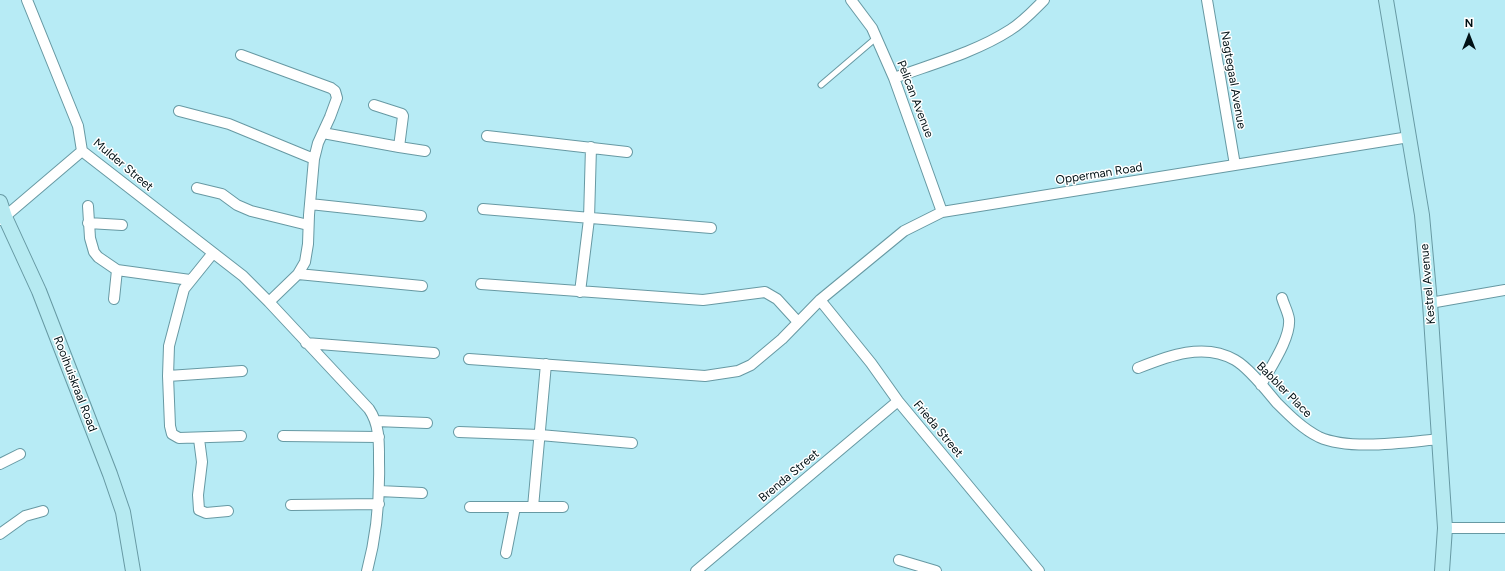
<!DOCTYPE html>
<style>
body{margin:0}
#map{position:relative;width:1505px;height:571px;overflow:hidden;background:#b7ebf5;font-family:Figtree,sans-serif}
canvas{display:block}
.north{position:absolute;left:1449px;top:16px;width:40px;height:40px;-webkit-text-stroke:3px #fff;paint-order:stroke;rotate:0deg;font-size:11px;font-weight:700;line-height:16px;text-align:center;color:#011115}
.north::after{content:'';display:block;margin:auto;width:14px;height:18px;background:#011115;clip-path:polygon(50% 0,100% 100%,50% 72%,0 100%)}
</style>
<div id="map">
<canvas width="1505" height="571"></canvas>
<div class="north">N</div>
</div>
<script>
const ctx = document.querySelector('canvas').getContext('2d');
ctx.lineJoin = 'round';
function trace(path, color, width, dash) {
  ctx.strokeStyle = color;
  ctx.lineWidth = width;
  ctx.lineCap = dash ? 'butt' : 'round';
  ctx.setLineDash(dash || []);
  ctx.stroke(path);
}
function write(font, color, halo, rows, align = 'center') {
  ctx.font = font + ' Figtree,sans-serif';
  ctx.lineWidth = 3;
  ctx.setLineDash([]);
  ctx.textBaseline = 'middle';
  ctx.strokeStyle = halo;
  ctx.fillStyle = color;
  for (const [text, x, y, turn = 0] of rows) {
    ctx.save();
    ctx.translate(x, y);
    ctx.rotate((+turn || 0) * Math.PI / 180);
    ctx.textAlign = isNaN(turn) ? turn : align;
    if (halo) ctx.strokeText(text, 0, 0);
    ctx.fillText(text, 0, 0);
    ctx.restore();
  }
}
const lane = new Path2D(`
 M821,85L876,38`);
const street = new Path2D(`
 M27,0L78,126L82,151L243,276L269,302L369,409C380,425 379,444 379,462C380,501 377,534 367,571
 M851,0L872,28L894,78L942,212
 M1207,0L1235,165
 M241,55L331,88L335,91L337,98L330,117L318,143L314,159L309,215L308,244L305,262L298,274L269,302
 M894,78C932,64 976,52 1010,30C1023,22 1033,11 1044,0
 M374,105L402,114L403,116L399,147
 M179,111L229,124L314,159
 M323,133L399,147L425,151
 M487,136L627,152
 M197,188L222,194L237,205L251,211L308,225
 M310,204L421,216
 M88,206L90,238L94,252L98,257L117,270L190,280
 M483,209L711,228
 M1,220L82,151
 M88,223L122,225
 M213,253L184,289L169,346L168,376L170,426L172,434L179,438L241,436
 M298,274L422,286
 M481,284L703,300L765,292L777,299L798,322
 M580,292L589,219L591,147
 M114,299L117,270
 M820,300L871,363L898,401L1039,571
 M1430,303L1505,290
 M306,343L434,353
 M469,359L705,376L738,371L751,365L782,339L820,300L904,231L942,212L1409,137
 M1138,368C1168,356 1204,342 1235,360C1249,368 1266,390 1277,403C1290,416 1303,429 1319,437C1350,451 1406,442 1440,439
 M168,376L242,371
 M1261,385C1270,368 1291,338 1289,319C1288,312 1284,305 1282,298
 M376,421L427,423
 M459,432L540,435L632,443
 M283,436L379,437
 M199,439L202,462L198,495L199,510L206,513L228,511
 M0,464L20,454
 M379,491L422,493
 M291,505L379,504
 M470,507H563
 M533,507L546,364
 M1445,528H1505
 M0,534L25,516L43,511
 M506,553L515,507
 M899,560L936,571
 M696,571L898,401`);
const secondary = new Path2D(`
 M1386,0L1422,215L1430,303L1445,528L1442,571
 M0,202L5,217L39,291L110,474L123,512L133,571`);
const streetNames = [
 ["Nagtegaal Avenue",1233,80,80],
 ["Pelican Avenue",915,99,69],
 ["Mulder Street",123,165,40],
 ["Opperman Road",1099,174,-9],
 ["Kestrel Avenue",1428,284,-95],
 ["Rooihuiskraal Road",75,384,69],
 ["Babbler Place",1284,390,45],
 ["Frieda Street",938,429,50],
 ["Brenda Street",789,476,-40]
];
trace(lane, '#6799a3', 7);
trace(street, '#6799a3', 12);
trace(secondary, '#6799a3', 16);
trace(lane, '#fff', 5);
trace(street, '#fff', 10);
trace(secondary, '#b6eaf1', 14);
write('12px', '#011115', '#fff', streetNames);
</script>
